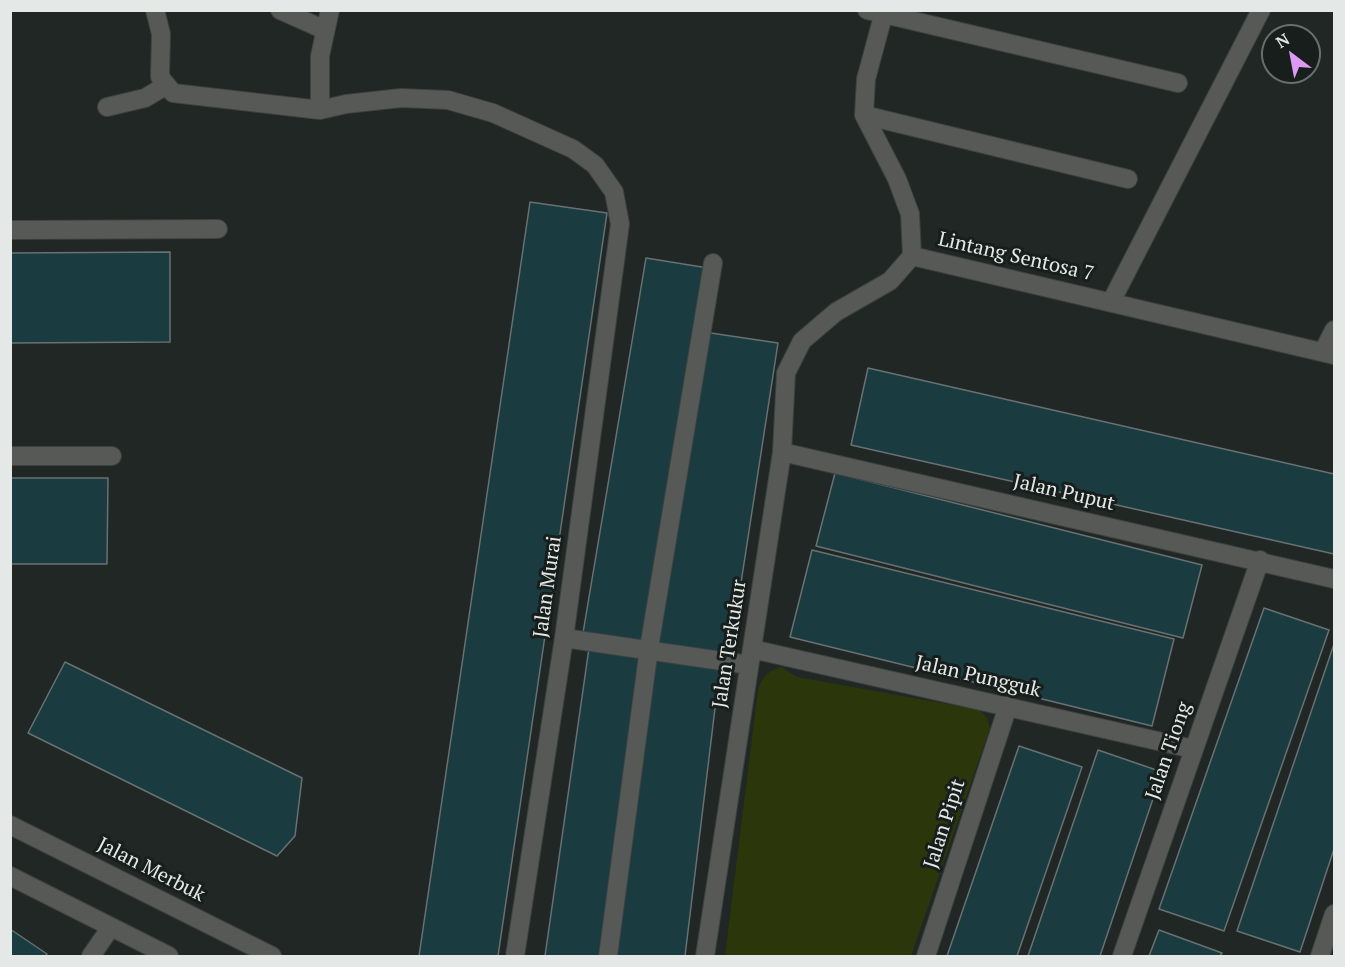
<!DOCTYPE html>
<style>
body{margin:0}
#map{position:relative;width:1345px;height:967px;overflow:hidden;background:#202725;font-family:"PT Serif",serif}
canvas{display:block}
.frame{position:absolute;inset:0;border:12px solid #e4e9e8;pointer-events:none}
.north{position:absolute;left:1261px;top:24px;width:60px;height:60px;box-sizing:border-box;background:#171e1c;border:2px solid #696f6e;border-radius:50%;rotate:328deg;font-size:16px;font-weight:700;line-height:24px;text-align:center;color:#e4e9e8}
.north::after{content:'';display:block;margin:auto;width:21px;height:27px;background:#dd99f3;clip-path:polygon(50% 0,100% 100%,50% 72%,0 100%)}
</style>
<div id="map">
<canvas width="1345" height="967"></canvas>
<div class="frame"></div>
<div class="north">N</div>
</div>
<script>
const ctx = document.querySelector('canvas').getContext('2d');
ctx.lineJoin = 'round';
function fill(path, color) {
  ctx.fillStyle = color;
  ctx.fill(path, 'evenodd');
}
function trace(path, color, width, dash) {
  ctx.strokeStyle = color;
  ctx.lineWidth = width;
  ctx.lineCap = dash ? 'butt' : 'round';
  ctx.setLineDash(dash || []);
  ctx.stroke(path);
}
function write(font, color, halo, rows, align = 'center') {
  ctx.font = font + ' "PT Serif",serif';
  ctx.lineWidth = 6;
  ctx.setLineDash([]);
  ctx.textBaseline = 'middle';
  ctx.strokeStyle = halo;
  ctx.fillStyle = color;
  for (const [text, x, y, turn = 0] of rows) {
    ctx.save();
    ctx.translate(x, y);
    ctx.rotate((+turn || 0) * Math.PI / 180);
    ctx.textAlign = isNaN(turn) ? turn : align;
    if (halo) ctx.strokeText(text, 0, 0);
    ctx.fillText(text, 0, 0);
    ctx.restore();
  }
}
const green = new Path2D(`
 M781,667L797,677L980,710L987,718L990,728L911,956H725L758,690C762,677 768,671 781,667Z`);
const building = new Path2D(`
 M530,202L607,213L498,956H419Z
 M170,252V342L10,343V253Z
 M646,258L708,268L645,644L583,633Z
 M704,332L778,343L730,654L656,643Z
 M868,368L1334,474V554L851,445Z
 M835,473L1202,565L1183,638L816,546Z
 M10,478H108L107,564H10Z
 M812,550L1174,639L1152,726L790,637Z
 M1264,608L1329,630L1224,931L1159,909Z
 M1334,644V849L1300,952L1237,931Z
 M589,648L645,656L603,956H545Z
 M651,659L720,667L685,956H615Z
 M65,662L302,778L295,836L277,856L28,733Z
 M1019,746L1082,767L1017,956H947Z
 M1098,750L1162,772L1100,956H1028Z
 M10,929L47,954L45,956H10Z
 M1159,930L1222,953L1220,956H1149Z`);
const minor = new Path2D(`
 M155,10L161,34L160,77L173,93L320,110L346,104L401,98L448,100L493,113L573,149L595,165L614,192L620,224L564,638L515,956
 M280,10L325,30
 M867,10L1178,83
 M107,107L145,98L165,86
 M320,110V56L330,10
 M864,115L1128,179
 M10,230L218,229
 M912,256L1334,355
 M1111,302L1261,10
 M1323,352L1334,330
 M782,452L1334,579
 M10,456H112
 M564,638L749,665
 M752,649L1193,749
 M10,825L272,956
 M10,876L169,956
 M91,956L111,927
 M608,956L649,648L713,263
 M705,956L782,452L786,373L802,341L836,312L890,281L912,256L910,214L897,179L864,115L866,79L883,16
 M926,956L1008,706
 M1122,956L1260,560
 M1320,956L1334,914`);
const streetNames = [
 ["Lintang Sentosa 7",1016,257,13],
 ["Jalan Puput",1064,493,13],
 ["Jalan Murai",548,587,-82],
 ["Jalan Terkukur",730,644,-81],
 ["Jalan Pungguk",978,677,13],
 ["Jalan Tiong",1169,751,-71],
 ["Jalan Pipit",945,824,-72],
 ["Jalan Merbuk",151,870,27]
];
fill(green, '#2b370a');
fill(building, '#1a3b3f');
trace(building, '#697172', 1.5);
trace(minor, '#3b4240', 20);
trace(minor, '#575957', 18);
write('20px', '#e4e9e8', '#171e1c', streetNames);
</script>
